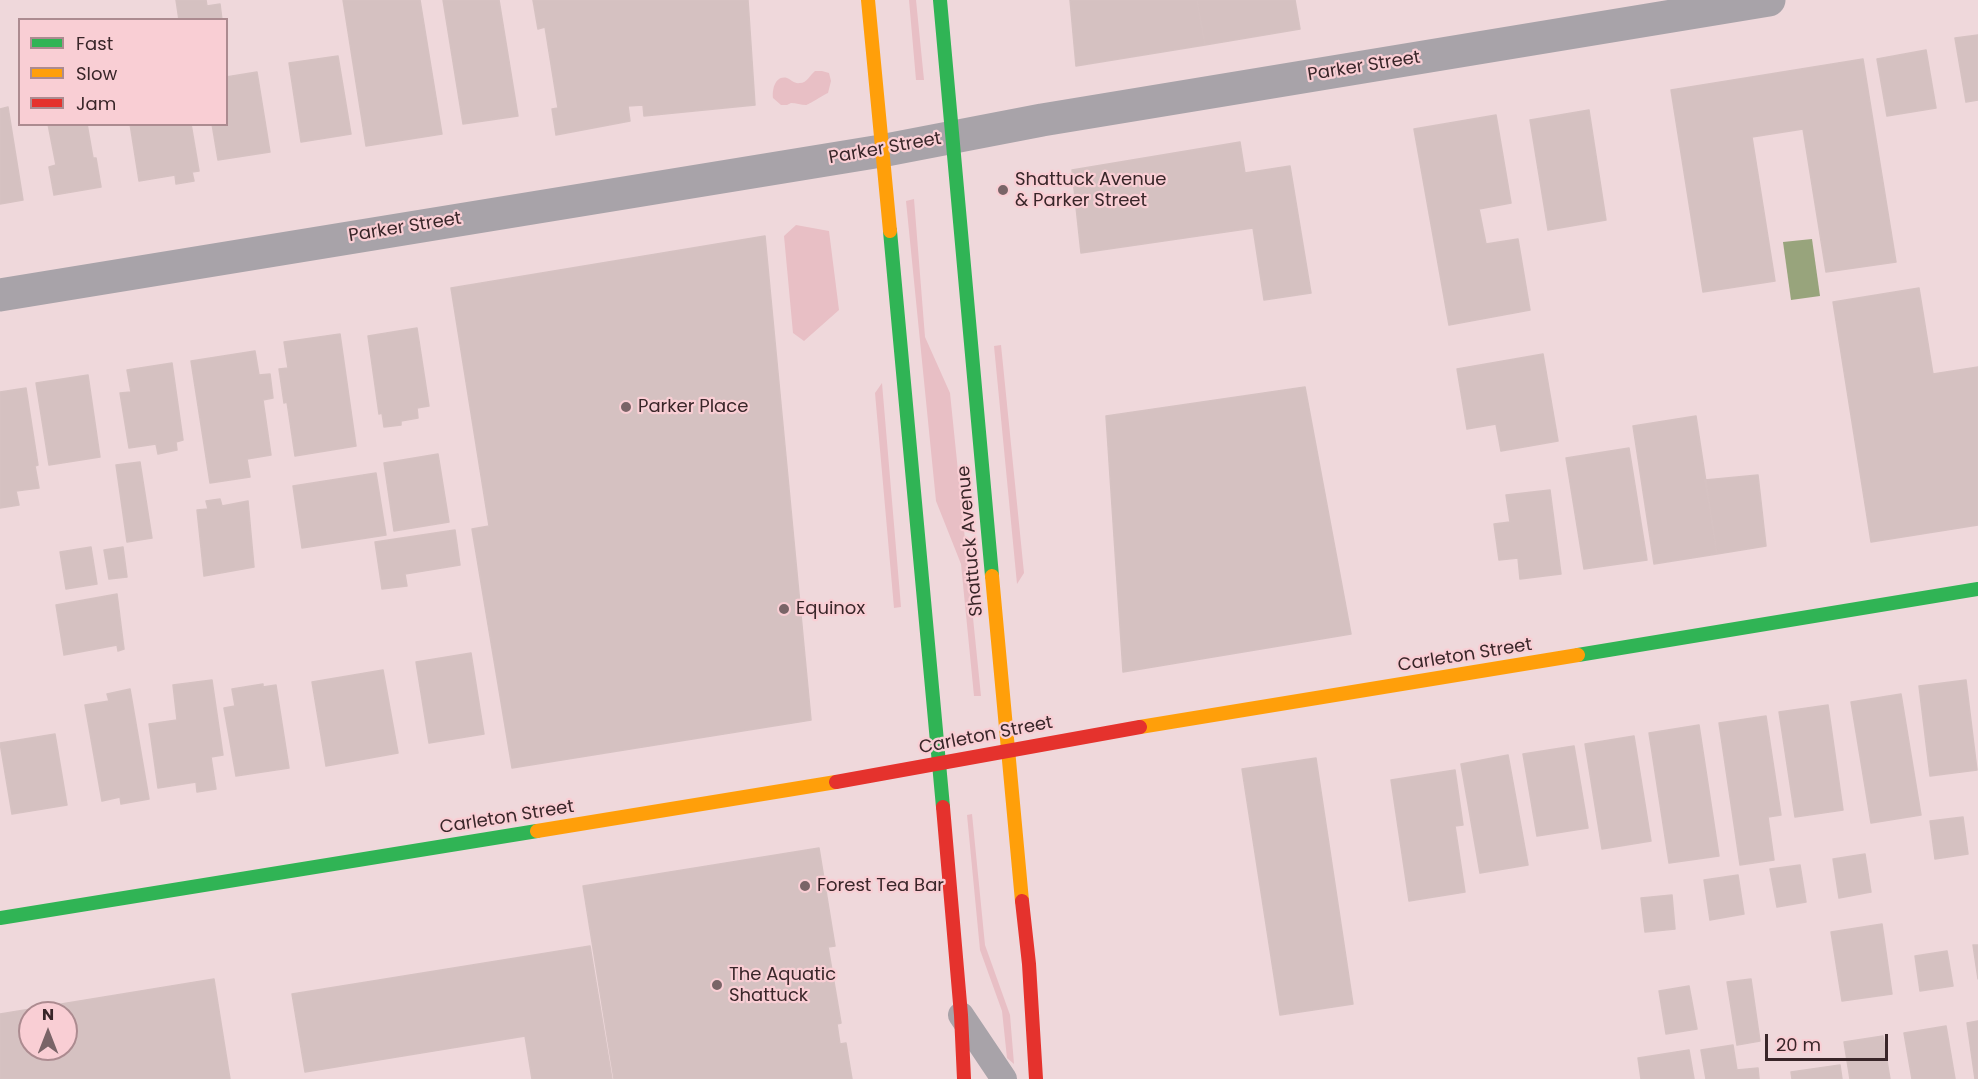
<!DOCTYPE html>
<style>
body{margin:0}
#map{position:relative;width:1978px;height:1079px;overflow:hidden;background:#efd8db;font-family:Poppins,sans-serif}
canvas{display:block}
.legend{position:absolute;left:18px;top:18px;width:210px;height:108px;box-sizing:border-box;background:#f9ced4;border:2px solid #ac8b90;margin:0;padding:8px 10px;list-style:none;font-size:18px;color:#392629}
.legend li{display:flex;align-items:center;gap:12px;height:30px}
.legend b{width:30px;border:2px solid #ac8b90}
.north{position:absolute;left:18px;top:1001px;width:60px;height:60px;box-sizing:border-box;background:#f9ced4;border:2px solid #ac8b90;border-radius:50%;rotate:0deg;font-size:16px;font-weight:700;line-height:24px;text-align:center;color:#392629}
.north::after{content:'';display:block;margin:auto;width:21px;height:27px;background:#796467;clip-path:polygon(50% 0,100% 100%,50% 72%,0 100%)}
.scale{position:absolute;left:1765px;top:1034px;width:123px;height:27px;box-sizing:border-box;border:3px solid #392629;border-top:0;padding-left:8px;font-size:18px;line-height:21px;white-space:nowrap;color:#392629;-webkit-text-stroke:4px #f9ced4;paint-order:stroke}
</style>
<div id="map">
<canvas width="1978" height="1079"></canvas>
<ul class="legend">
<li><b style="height:8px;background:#30b455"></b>Fast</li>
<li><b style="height:8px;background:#ff9f0a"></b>Slow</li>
<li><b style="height:8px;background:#e5322d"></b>Jam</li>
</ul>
<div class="north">N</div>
<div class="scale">20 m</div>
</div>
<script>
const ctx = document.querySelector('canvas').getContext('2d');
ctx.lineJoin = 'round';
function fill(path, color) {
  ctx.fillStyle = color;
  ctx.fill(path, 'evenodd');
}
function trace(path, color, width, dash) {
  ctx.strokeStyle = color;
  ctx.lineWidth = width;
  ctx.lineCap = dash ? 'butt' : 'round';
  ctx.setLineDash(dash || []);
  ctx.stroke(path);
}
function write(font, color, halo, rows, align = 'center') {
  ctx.font = font + ' Poppins,sans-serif';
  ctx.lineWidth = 4.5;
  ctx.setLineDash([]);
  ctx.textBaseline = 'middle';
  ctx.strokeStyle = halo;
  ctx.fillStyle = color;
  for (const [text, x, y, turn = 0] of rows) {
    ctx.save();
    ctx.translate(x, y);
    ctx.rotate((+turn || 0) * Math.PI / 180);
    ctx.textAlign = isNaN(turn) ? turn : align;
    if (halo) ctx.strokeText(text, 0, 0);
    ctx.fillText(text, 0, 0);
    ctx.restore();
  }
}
const green = new Path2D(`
 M909,0H916L924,80H916Z
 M815,71H822L829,73L831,81L828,93C825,94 808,105 806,105C801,105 796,103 791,103L787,105H781L773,98C772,90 775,75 787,78C792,80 794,84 800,83C807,83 810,75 815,71Z
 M914,199L925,337L950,393L981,696H974L961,564L936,501L906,201Z
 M796,225L829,231L839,310L804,341L793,333L784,236Z
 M1001,345L1024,573L1017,584L994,346Z
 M882,383L901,607L894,608L875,393Z
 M972,814L985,945L1010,1015L1014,1064L1007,1058L1002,1011L980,950L967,815Z`);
const water = new Path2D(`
 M1812,239L1820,296L1791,300L1783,242Z`);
const building = new Path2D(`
 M176,0H206L207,6L220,4L222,20H179Z
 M343,0H420L442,134L366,146Z
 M443,0H499L518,116L463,124Z
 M533,0H748L755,105L644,116L643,105L628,106L630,121L556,135L552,109L558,108L545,27L538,29Z
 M1070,0H1197L1205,45L1076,66Z
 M1197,0H1295L1300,29L1205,45Z
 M1978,35V100L1966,102L1955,38Z
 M1926,50L1936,108L1887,116L1877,59Z
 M338,56L351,134L301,142L289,63Z
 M1863,59L1896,262L1826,272L1803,129L1752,137L1775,281L1703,292L1671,90Z
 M257,72L270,152L218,160L212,124H226V77Z
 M8,107L23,200L0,204V109Z
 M1589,110L1606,220L1548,230L1530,120Z
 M1496,115L1511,203L1479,209L1486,244L1518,239L1530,310L1449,325L1414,129Z
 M48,124H87L93,158H96L101,187L54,195L49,167L56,165Z
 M130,124H191L199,171L192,172L194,181L176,184L175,175L139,181Z
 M1240,142L1245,173L1290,166L1311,293L1264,300L1253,228L1081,253L1072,170Z
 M765,236L811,720L512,768L472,529L489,526L451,288Z
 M1919,288L1933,374L1978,367V525L1871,542L1833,302Z
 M417,328L429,406L417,408L418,418L401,421V425L384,427L382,413L379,414L368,336Z
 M340,334L356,446L295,456L287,402L284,403L279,369L288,368L284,342Z
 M255,351L259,375L270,374L273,398L263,400L271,455L247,459L250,477L210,483L191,361Z
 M1543,354L1558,441L1501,451L1496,424L1467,429L1457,369Z
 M172,363L183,440L176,442L177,450L158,454L156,444L129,448L120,393L131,392L127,370Z
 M88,375L100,457L49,465L36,383Z
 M1305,387L1351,634L1123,672L1106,416Z
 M26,388L38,465L35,466L39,488L16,491L19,505L0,508V392Z
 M1696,416L1717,554L1654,564L1633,426Z
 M1629,448L1647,560L1584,569L1566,458Z
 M438,454L449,522L394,531L384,463Z
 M140,462L152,538L127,542L116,465Z
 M376,473L386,535L302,548L293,486Z
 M1758,475L1766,546L1717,554L1705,480Z
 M1550,490L1561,574L1520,579L1518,558L1499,560L1494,524L1510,522L1506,495Z
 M220,499L222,506L248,501L254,567L204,576L197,510L208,509L206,501Z
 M455,530L460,565L405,574L407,586L382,589L375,542Z
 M91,547L97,584L66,589L60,552Z
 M123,547L127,577L109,579L104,550Z
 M117,594L124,649L118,651L117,645L64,655L56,605Z
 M471,653L484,734L429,743L416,662Z
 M383,670L398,753L326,766L312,682Z
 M212,680L223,755L211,757L216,789L197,792L196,782L158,788L149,724L177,720L173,685Z
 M1966,680L1977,770L1930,776L1919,686Z
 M263,684V687L276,685L289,768L236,776L224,708L235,706L232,689Z
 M130,689L149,799L121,804L120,797L102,801L85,705L109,701L107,694Z
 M1901,694L1921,815L1871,823L1851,702Z
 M1828,705L1843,810L1795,817L1779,712Z
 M1766,716L1781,815L1768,817L1774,860L1740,865L1719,723Z
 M1699,725L1719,856L1669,863L1649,733Z
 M55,734L67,805L12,814L0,743Z
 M1634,736L1651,841L1602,849L1585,744Z
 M1574,746L1588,828L1537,836L1523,754Z
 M1508,755L1528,865L1480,873L1461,764Z
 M1316,758L1353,1004L1280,1015L1242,769Z
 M1455,770L1463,825L1455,826L1465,892L1409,901L1391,780Z
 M1963,817L1968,854L1935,859L1930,821Z
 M819,848L835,946L828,947L841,1023L837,1024L840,1044L846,1043L852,1079H614L583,886Z
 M1865,854L1871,892L1839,898L1833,859Z
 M1800,865L1806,902L1777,907L1770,869Z
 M1738,875L1744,914L1710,920L1704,880Z
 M1672,895L1675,929L1645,932L1641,898Z
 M1882,924L1892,994L1842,1001L1831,932Z
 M1973,945H1978V979Z
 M590,946L612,1079H532L525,1036L305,1072L292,994Z
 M1947,951L1953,986L1920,991L1915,956Z
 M214,979L230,1079H0V1014ZM30,1013H66V1049H30Z
 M1751,979L1760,1041L1737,1045L1727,982Z
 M1689,986L1697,1029L1666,1034L1659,991Z
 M1978,1021V1079H1975L1967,1023Z
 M1946,1026L1955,1079H1912L1904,1033Z
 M1883,1036L1890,1079H1850L1844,1042Z
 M1733,1045L1737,1070L1758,1068L1759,1079H1706L1701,1050Z
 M1689,1050L1694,1079H1641L1638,1058Z
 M1840,1065L1842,1079H1792L1791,1072Z`);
const lane = new Path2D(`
 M961,1015L1004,1079`);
const street = new Path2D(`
 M0,295L881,151L1042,120L1769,0`);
const fast = new Path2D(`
 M940,0L992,576
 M890,231L943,807
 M1578,655L1978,589
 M0,918L537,831`);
const slow = new Path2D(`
 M868,0L890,231
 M992,576L1022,901
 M1140,727L1578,655
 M537,831L836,782`);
const jam = new Path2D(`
 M836,782L1140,727
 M943,807L961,1015L964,1079
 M1022,901L1029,964L1036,1079`);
const markers = [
 [1003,190,6,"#796467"],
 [626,407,6,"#796467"],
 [784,609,6,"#796467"],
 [805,886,6,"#796467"],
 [717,985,6,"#796467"]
];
const streetNames = [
 ["Parker Street",1364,67,-9],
 ["Parker Street",885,149,-10],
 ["Parker Street",405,228,-9],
 ["Shattuck Avenue",971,541,-95],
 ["Carleton Street",1465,656,-9],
 ["Carleton Street",986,736,-11],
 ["Carleton Street",507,818,-9]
];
const poiNames = [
 ["Shattuck Avenue",1015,180],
 ["& Parker Street",1015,201],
 ["Parker Place",638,407],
 ["Equinox",796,609],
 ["Forest Tea Bar",817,886],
 ["The Aquatic",729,975],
 ["Shattuck",729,996]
];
fill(green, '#e8bfc5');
fill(water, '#98a47c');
fill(building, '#d5c1c1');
trace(building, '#d6c2c2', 1.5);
trace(lane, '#a8a3a9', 26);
trace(street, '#a8a3a9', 33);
trace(fast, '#30b455', 14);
trace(slow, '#ff9f0a', 14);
trace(jam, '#e5322d', 14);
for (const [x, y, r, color] of markers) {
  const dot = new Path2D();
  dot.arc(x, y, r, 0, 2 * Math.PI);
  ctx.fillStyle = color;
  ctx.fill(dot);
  trace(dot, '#f9ced4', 2);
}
write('18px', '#392629', '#f9ced4', streetNames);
write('18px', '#392629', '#f9ced4', poiNames, 'left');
</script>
